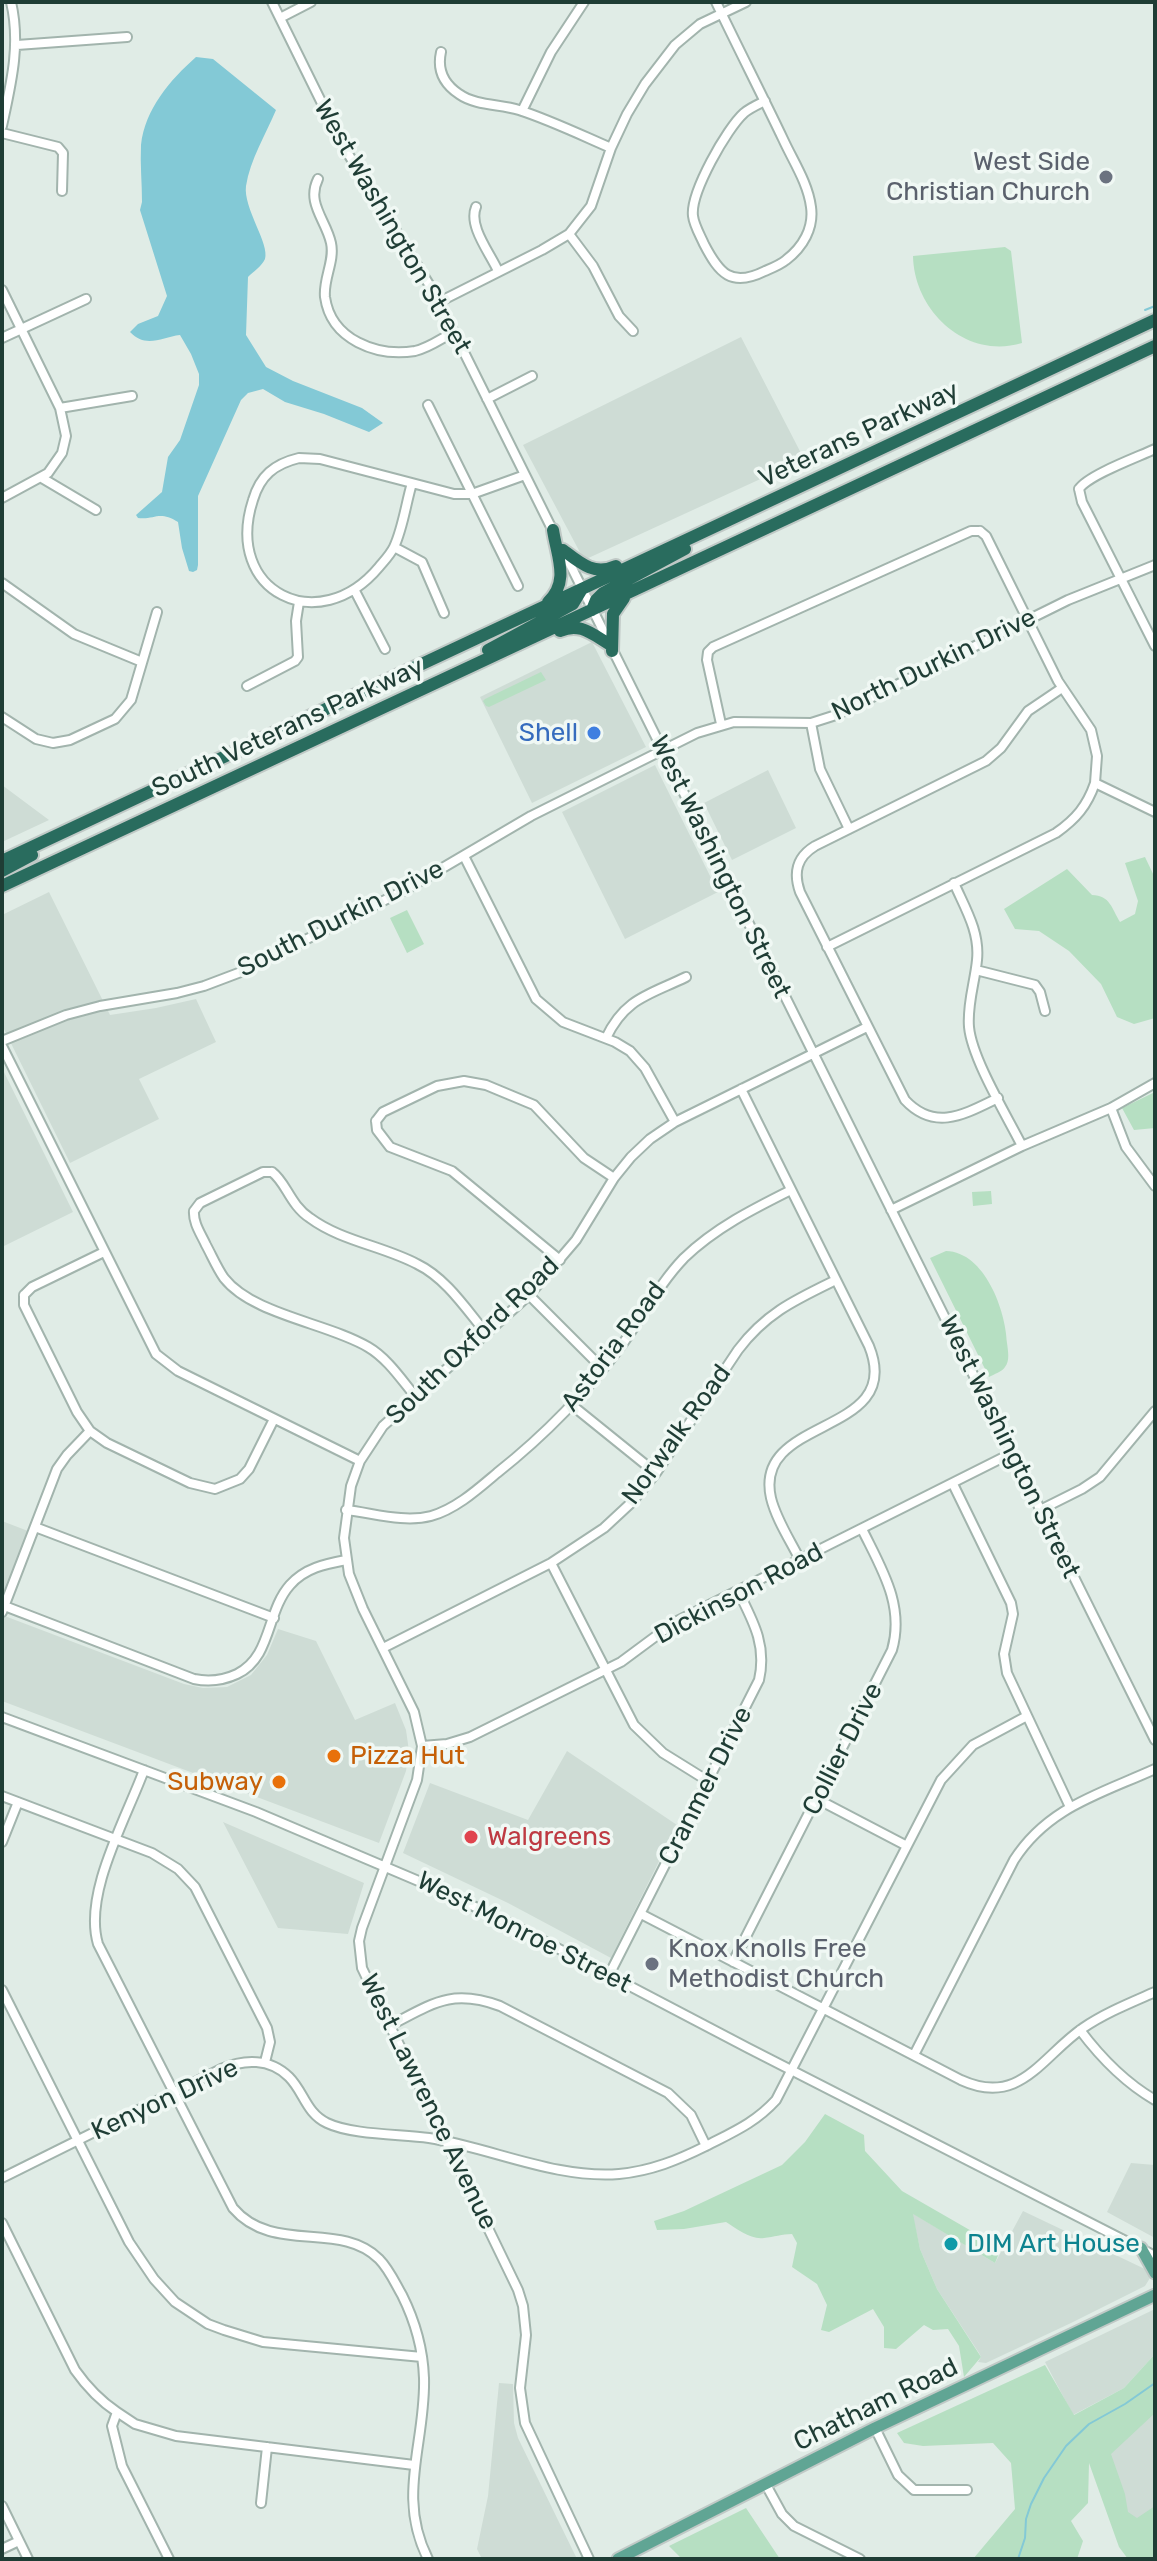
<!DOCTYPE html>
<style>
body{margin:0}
#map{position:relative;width:1157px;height:2561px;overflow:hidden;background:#e0ece6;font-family:Rubik,sans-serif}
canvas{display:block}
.frame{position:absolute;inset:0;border:4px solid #1f3d35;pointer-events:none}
</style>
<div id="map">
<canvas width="1157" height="2561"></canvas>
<div class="frame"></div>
</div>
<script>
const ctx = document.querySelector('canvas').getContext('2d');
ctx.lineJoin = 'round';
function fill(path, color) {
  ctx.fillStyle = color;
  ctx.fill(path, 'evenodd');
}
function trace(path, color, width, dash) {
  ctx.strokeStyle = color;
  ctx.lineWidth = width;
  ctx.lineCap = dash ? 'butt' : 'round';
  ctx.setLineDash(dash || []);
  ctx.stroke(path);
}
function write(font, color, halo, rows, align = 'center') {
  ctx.font = font + ' Rubik,sans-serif';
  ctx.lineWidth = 7;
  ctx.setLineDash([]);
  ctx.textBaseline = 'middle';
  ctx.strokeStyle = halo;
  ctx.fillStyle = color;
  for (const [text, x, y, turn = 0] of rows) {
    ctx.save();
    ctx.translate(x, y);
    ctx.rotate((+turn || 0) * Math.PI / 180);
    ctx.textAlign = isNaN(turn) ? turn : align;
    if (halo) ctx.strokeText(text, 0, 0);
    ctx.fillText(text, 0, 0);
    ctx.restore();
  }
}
const built = new Path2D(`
 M741,337L804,459L584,560L523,445Z
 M592,642L646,747L532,803L480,697Z
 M655,765L718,892L625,939L562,812Z
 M768,770L796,828L732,860L704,803Z
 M2,785L49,820L2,842Z
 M49,892L110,1015L156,1008L196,999L216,1042L139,1079L159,1119L70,1163L2,1025V915Z
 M2,1068L73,1212L2,1247Z
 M2,1521L28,1531L2,1598Z
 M2,1615L184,1684L203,1688L227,1687L251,1675L267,1655L278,1629L316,1641L355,1720L395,1703L406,1730L409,1751L406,1771L379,1843L2,1701Z
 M567,1751L677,1825L611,1958L508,1903L403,1853L430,1783L528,1820Z
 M223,1822L364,1883L348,1934L278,1928Z
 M1131,2163L1155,2165V2238L1107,2212Z
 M1023,2211L1147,2270L1150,2278L1145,2286L1071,2323L986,2363L978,2362L981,2357L979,2353L937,2289L920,2249L912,2213L995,2263Z
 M1155,2309V2354L1124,2388L1073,2415L1045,2362Z
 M499,2383L513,2384L514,2423L518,2438L577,2559H482L477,2549L488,2496Z
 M1155,2405V2559L1123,2511L1107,2453Z`);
const green = new Path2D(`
 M1005,247L1011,251L1022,343C966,360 914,311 913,256Z
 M541,672L546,680L489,707L486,706L483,701L485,699Z
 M1145,857L1155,878V1018L1134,1024L1117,1017L1101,984L1069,951L1039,931L1015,929L1004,909L1067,869L1092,895C1110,895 1112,909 1120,922L1135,914L1138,901L1125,863Z
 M407,910L424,944L407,953L390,918Z
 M1155,1092V1128L1134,1130L1122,1108Z
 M991,1191L992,1204L973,1206L972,1192Z
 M946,1251C985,1252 1006,1311 1007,1343C1008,1351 1010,1361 1005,1367C1002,1372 994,1374 989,1377L930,1258Z
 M825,2114L864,2135L865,2151L902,2191L1001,2248L995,2263L913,2214L920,2249L937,2289L981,2357L964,2377L959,2346L948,2329L933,2330L924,2325L896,2349L884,2348V2327L873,2309L829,2332L821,2330L827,2305L817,2284L792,2267L797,2243L792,2234C782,2234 774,2237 764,2238C751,2240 737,2229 726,2222L684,2229L657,2230L654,2221L684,2211L782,2165L805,2142Z
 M1155,2354V2413L1111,2454L1125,2494L1128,2512L1137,2518L1155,2506V2559H1128L1119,2547L1089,2463L1088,2503L1071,2521L1083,2541L1077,2559H973L1015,2509L1011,2463L993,2443L923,2446L904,2443L897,2433L1045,2365L1074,2415L1124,2388Z
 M746,2508L780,2559H682L669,2546Z`);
const water = new Path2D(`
 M196,57L213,59L276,110C266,134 250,160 246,186C243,208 270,244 265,259C262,266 253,272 248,277L246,335L266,367L293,381L362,408L383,423L369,432L324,414L285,402L263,389L248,393L241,400L198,496V565L197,570L193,572L189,571L182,548L178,522C159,510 155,520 138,518L136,515L162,492L168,457L180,440L199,385V374L191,354L180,335C162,337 146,349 130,332L138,324L158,316L167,296L140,210L142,202C142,183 140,164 141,145C145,109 170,80 196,57Z`);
const stream = new Path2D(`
 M1145,310L1155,306
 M1018,2559L1025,2538L1026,2519L1031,2504L1044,2478L1066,2446L1089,2424L1125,2404L1155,2383`);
const minor = new Path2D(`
 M272,2L342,144L435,294L554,533
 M716,2C738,48 761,93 783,139C793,161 808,183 811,207C814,228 803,247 786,260C780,265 772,268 765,271C731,288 719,273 704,244C700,235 694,225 693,216C690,193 727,128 744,113C750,108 757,105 765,101
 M280,18L311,2
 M17,45L127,37
 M441,52C437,70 444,84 459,94C476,106 500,104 519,110C550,120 581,135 611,148
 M522,111L551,52L584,2
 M2,126C11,84 21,45 11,2
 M2,133L58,147L63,153L62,191
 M318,179C306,203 326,220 331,243C335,261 323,279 325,297C331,340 377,357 415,351C429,348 442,338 454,332
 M476,207C468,226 490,253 498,271
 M569,234L593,266L619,316L633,331
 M2,290L60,408L66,436L62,453L48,473L2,498
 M439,302L542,250L569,234L591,206L611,148L627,114L645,84L675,45L700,24L746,2
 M2,338L86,299
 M487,399L532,376
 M428,405L518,586
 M60,408L132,396
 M299,458L320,459L412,483C406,503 403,528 394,547C390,555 384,561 379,567C319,639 223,592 253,500C260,476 274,464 299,458Z
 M42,478L96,510
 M412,483L454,494H472L525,475
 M1079,489L1082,502L1155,646
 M1079,489C1088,475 1138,457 1155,449
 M980,531L986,536L1058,681L1091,730L1097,756L1095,783
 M394,547L422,562L444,613
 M564,552L1155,1740
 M2,583L74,634L142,662
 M355,591L385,649
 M247,686L295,661L298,657L296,621L299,602
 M2,717L36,739L53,743L70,740L115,719L131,700L157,612
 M811,723L820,769L849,829
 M721,724L707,660L708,652L713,647L971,531H980
 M464,856L536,999L563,1022L615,1042L630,1051L645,1068L675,1122
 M954,883C965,908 980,932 977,960C975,982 967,1004 969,1027C972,1059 1007,1116 1022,1146
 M827,947L1056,833C1076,819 1087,806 1095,783L1155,812
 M976,970L1035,985L1040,992L1045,1011
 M606,1038C625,998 649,995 686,977
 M2,1041L66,1015L100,1006L177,993L204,986L241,972L405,890L531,816L697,733L734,722L811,723L836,715L1068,600L1155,565
 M2,1046L156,1354L178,1371L360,1461
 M741,1089L869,1346C906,1437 752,1415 771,1498C776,1519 790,1540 800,1560
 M998,1098C965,1114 935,1132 905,1100L800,892C793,872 797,857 815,846L986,761L1001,748L1028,711L1062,688
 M1111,1108L1126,1147L1155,1186
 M376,1121L383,1112L437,1086L464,1081L486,1085L534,1105L584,1158L614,1178
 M376,1121L377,1130L390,1147L452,1171L560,1260
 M272,1172C286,1182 290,1205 310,1218C341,1241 383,1246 417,1264C446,1278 466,1309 486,1333
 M891,1210L1022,1146L1111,1108L1155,1083
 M194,1211C193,1223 201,1234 206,1245C212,1256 217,1268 224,1278C253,1315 328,1323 368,1347C387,1358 401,1379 415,1396
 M194,1211L200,1203L263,1172H272
 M24,1295V1305L77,1412L90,1431L107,1443L190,1483L215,1489L240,1479L249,1469L274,1419
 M24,1295L32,1287L104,1252
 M529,1295L603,1369
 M573,1406L656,1473
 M953,1484L1011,1603L1013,1614L1004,1654L1007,1673L1070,1807
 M346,1510C373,1513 404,1523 431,1516C456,1509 478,1489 497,1473C545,1435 587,1392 624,1342C644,1314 660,1283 684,1258C715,1228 753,1209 791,1190
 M1040,1510L1082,1489L1100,1477L1155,1411
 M35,1527L274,1618
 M551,1563L634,1725L663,1753L708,1781
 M2,1605L194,1679C209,1682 222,1681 237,1674C272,1657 266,1612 290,1585C305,1568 325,1564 346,1560
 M2,1612L57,1469L67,1455L90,1431
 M383,1648L551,1563L604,1528L632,1502L656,1473L738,1350C766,1313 795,1300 836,1280
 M2,1717L256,1812L442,1891L519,1928L748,2048L1155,2256
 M422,1746L447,1744L470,1737L621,1662L675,1622L1012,1453
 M144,1770C126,1819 83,1894 98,1944L233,2208C273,2255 340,2220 379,2259C389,2269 395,2283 402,2295C415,2321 423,2349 424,2378C426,2442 396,2496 428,2559
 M2,1796L152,1853L178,1869L195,1887L267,2028L270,2042L265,2062
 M817,1799L907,1846
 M2,1842L18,1802
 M641,1914L961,2080C1020,2107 1041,2057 1083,2028C1105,2013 1130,2003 1155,1992
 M733,1962L892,1650C905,1605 881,1568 862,1529
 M609,1975L759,1680C767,1645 753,1621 738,1591
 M2,1990L129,2242L154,2279L175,2302L208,2324L224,2330L263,2342L422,2357
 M389,2026C432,2004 451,1988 500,2006L668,2093L691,2115L706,2146
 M1080,2030C1101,2058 1124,2082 1155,2100
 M914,2055L1014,1860C1048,1807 1100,1794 1155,1769
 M2,2178L221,2069C244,2059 270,2058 289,2077C304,2092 306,2113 327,2123C352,2135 400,2134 429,2138C492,2148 555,2179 619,2174C651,2171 678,2160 706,2146C733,2132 755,2123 776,2100L941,1780L973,1745L1027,1716
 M2,2223L75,2370C87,2387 99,2400 117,2412L112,2426L122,2466L169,2559
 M117,2412L135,2424L176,2436L414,2465
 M875,2428L898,2475L914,2490H967
 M765,2483L782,2514L794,2526L860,2559
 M261,2503L267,2447
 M2,2506L28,2559
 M2,2549L19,2541
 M589,2559L525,2423L520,2388L526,2335L523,2306L518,2290L362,1968L359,1941L362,1928L417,1780L422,1746L414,1712L363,1609L349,1574L344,1538L351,1486L360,1461L383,1426L529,1295L576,1240L614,1178L631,1157L650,1139L675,1122L867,1027`);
const major = new Path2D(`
 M1141,2248L1155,2273
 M618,2559L875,2428L1155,2295`);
const highway = new Path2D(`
 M563,550C580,563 594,576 616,566
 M548,602C570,581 557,557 553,530
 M592,610L596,600L603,593L685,549
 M560,631C580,622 592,634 609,644
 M488,650L573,604L582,589
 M612,651L613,614L624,598
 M2,861L1155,320
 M2,871L32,855
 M2,886L1155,346`);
const markers = [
 [1106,177,8,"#6b7280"],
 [594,733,8,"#3f7fe0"],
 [334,1756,8,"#e8710a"],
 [279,1782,8,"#e8710a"],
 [471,1837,8,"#e0444e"],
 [652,1964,8,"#6b7280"],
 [951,2244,8,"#0f9aa8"]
];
const worshipNames = [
 ["West Side",1090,162],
 ["Christian Church",1090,192],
 ["Knox Knolls Free",668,1949,"left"],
 ["Methodist Church",668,1979,"left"]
];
const streetNames = [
 ["West Washington Street",392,227,60],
 ["Veterans Parkway",859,435,-25],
 ["North Durkin Drive",934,665,-26],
 ["South Veterans Parkway",288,728,-25],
 ["West Washington Street",720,867,64],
 ["South Durkin Drive",341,919,-27],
 ["South Oxford Road",473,1341,-44],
 ["Astoria Road",614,1347,-53],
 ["Norwalk Road",677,1435,-54],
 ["West Washington Street",1009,1447,64],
 ["Dickinson Road",739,1594,-28],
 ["Collier Drive",843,1749,-63],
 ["Cranmer Drive",706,1786,-63],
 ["West Monroe Street",524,1933,27],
 ["Kenyon Drive",165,2100,-25],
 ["West Lawrence Avenue",428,2102,64],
 ["Chatham Road",876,2405,-26]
];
const shopNames = [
 ["Shell",578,733]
];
const foodNames = [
 ["Pizza Hut",350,1756],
 ["Subway",263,1782,"right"]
];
const healthNames = [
 ["Walgreens",487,1837]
];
const cultureNames = [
 ["DIM Art House",967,2244]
];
fill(built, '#cedcd5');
fill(green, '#b6dfc2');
fill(water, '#83c9d6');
trace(stream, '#83c9d6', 2);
trace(minor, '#a2b4ad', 12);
trace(major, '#c0c9c6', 15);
trace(highway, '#c0c9c6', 16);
trace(minor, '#fff', 8);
trace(major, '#60a594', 11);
trace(highway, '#296c5e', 12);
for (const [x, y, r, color] of markers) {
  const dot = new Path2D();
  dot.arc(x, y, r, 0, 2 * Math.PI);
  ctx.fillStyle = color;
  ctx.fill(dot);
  trace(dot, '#f0f8f4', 3);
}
write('26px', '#5b616d', '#f0f8f4', worshipNames, 'right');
write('26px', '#1f3d35', '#f0f8f4', streetNames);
write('26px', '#366cbe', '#f0f8f4', shopNames, 'right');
write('26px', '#c56008', '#f0f8f4', foodNames, 'left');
write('26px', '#be3a42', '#f0f8f4', healthNames, 'left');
write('26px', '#0d838f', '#f0f8f4', cultureNames, 'left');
</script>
